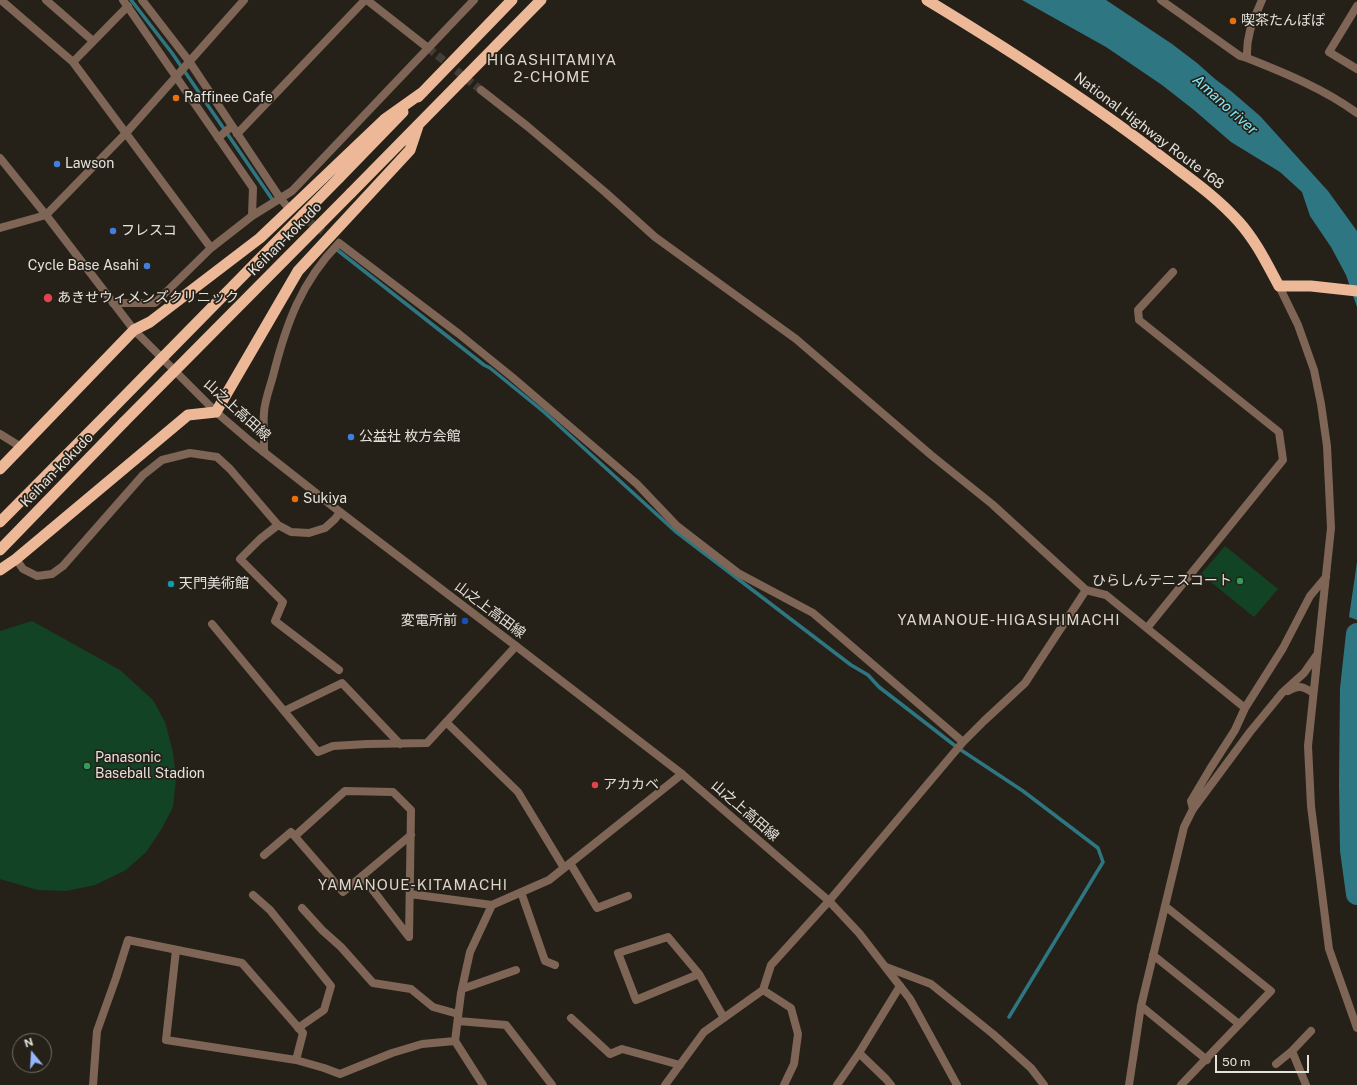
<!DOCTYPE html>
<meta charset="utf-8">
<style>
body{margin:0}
#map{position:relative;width:1357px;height:1085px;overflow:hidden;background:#262118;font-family:"Public Sans",sans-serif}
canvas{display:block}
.north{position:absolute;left:12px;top:1033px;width:40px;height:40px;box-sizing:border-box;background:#262118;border:1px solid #726e66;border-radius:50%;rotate:342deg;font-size:11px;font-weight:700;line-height:16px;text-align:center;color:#e5e2dc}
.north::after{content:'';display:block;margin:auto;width:14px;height:18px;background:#92b7fd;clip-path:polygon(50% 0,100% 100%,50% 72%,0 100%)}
.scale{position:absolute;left:1215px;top:1055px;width:94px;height:18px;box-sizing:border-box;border:2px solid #e5e2dc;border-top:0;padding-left:5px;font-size:12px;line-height:14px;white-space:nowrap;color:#e5e2dc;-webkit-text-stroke:3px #262118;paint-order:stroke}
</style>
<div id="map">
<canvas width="1357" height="1085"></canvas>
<div class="north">N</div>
<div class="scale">50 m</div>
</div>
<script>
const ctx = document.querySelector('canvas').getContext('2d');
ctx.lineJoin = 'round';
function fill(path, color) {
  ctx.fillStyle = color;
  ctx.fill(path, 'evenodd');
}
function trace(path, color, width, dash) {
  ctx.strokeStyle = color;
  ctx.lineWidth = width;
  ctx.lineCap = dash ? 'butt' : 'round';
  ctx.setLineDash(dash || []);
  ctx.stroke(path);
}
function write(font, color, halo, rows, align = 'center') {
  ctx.font = font + ' "Public Sans","Noto Sans JP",sans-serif';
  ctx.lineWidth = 3.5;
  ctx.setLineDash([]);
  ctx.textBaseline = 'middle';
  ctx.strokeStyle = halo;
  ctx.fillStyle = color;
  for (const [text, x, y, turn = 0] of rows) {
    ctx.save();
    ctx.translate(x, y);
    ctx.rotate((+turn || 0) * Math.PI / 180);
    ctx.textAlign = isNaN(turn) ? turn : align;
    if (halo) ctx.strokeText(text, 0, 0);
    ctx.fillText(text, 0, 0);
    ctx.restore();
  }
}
const green = new Path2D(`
 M1225,546L1278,589L1254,617L1201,574Z
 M32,621L120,670L153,700L165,722L173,752L176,779L173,807L161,830L146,852L126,870L95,885L66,891L38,890L0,879V631Z`);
const water = new Path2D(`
 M1022,0H1106L1172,44L1197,63L1215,79L1231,91L1260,116L1328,191L1357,231V307L1346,275L1331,247L1310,216L1302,192L1280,172L1231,142L1194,110L1162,85L1106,47Z
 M1357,562V620L1349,617Z`);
const stream = new Path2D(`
 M131,0L172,53L272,199
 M336,249L484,365L490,368L544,412L675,531L851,665L868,675L879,687L958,748L1023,791L1098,848L1103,862L1009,1017`);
const river = new Path2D(`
 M1357,634L1351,689L1350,784L1351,850L1357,894`);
const minorTunnel = new Path2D(`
 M428,48L481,90
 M287,206L339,243`);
const minor = new Path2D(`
 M1,0L73,62L211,248
 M46,0L93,41
 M142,0L189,61L280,198L286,205
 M367,0L428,48
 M1161,0L1240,56L1247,58
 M1357,6L1329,52L1357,69
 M73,62L128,6
 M481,90L527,126L605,192L655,237L796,339L931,455L992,504L1086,590L1106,595L1245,708L1283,648L1310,596L1326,577
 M237,134L365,0
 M218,138L232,126
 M252,216L292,191L474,0
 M0,228L46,215L126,133L244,0
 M1279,286L1298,325L1314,370L1321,404L1327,446L1331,528L1308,746L1311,806L1329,949L1357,1028
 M113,303H155L211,248L252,216L253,188L123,0
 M0,434L21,447
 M264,452C264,438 263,425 264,412C265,400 270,387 273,376C286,324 301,282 339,243L459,334L512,377L637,484L677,526L738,573L813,613L963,742
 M278,525L260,539L240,559L283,602L275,621L339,670
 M16,559L23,569L37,576L52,574L63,566L143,475L162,460L190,453L217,457L230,469L278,525L291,532L309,533L325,528L335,519L340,512
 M212,624L318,752L333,746L367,744L427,743L516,646
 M1147,628L1283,460L1279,432L1139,320L1138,310L1173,272
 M1288,691C1299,685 1303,686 1313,693
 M284,711L342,683L400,744
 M446,722L518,792L564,868
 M1193,809L1191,801L1210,769L1235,730L1245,708
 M295,836L345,791L393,792L411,810L409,937L362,876
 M264,855L291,832L343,892L411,835
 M570,863L597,908L628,896
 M521,892L545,961L555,965
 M410,894L492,905
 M253,895L270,910L331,986L324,1010L298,1028
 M1165,906L1271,991L1181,1085
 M302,908L322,930L341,947L373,983L411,989L433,1007L458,1014
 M176,950L166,1040L296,1060L324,1068L340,1074L392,1053L422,1044L455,1041
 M1153,955L1239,1024
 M886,967L931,984L993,1034L1031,1068L1044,1085
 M699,974L636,1000L618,953L668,937L699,974L724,1018
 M462,989L516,970
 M763,990L791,1008L798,1034L794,1064L784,1085
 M1141,1006L1207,1060
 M571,1018L610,1054L622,1049L680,1065
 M458,1021L506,1025L552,1085
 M1276,1064L1292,1051
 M93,1085L97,1031L116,978L128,940L242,963L303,1033L296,1060
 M483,1085L455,1041L461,993L470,952L492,905L549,880L682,774
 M665,1085L704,1032L763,990L771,965L829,901L963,742L984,721L1025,683L1086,590
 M837,1085L859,1053
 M891,1085L886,1079L859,1053L900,986
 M1129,1085L1141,1006L1184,827L1193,809L1250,732L1282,693L1304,673L1316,656
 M1306,1085L1292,1051L1311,1031`);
const tertiary = new Path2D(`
 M1262,0C1253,21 1246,35 1247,58C1285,73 1324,89 1357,113
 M0,158L46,215L134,330L216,412L251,442L340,512L516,646L682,774L829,901L859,933L910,999L957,1085`);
const trunk = new Path2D(`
 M927,0C1008,49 1088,100 1163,158C1189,178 1217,197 1239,222C1256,241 1267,264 1279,286H1311L1357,291
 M418,97L512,0
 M339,178L403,112
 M351,193L541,0
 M0,469L134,330L150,322L260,238L385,119L423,92
 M0,522L111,410
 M0,550L124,422
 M0,570L16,559L188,415L216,412L298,271L410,150L418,126`);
const trunkBridge = new Path2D(`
 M111,410L339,178
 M124,422L351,193`);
const markers = [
 [1233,21,4,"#e8710a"],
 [176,98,4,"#e8710a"],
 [57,164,4,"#3f7fe0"],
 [113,231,4,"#3f7fe0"],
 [147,266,4,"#3f7fe0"],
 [48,298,5,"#e0444e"],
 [351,437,4,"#3f7fe0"],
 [295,499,4,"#e8710a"],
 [1240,581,4,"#2e9e5b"],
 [171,584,4,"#0f9aa8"],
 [465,621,4,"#1a4fb4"],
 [87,766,4,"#2e9e5b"],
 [595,785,4,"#e0444e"]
];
const poiNames = [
 ["喫茶たんぽぽ",1241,21],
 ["Raffinee Cafe",184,98],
 ["Lawson",65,164],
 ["フレスコ",121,231],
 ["Cycle Base Asahi",139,266,"right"],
 ["あきせウィメンズクリニック",57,298],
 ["公益社 枚方会館",359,437],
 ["Sukiya",303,499],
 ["ひらしんテニスコート",1232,581,"right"],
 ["天門美術館",179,584],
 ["変電所前",457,621,"right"],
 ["Panasonic",95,758],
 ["Baseball Stadion",95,774],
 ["アカカベ",603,785]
];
const streetNames = [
 ["National Highway Route 168",1149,131,37],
 ["Keihan-kokudo",285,239,-45],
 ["山之上高田線",237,410,42],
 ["Keihan-kokudo",57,470,-46],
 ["山之上高田線",490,610,37],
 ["山之上高田線",745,811,41]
];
const neighbourhoodNames = [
 ["HIGASHITAMIYA",552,60],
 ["2-CHOME",552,77],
 ["YAMANOUE-HIGASHIMACHI",1009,620],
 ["YAMANOUE-KITAMACHI",413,885]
];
const waterNames = [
 ["Amano river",1225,105,42]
];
fill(green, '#134325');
fill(water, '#2e7782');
trace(stream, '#2e7782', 3.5);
trace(river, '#2e7782', 22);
trace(minorTunnel, '#433e35', 8, [8, 4]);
trace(minor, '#7f6555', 8);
trace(tertiary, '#7f6555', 8);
trace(trunk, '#ecb897', 11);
trace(trunkBridge, '#ecb897', 11);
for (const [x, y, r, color] of markers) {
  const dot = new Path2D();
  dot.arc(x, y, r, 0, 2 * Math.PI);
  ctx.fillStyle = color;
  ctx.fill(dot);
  trace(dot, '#262118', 1.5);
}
write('14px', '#e5e2dc', '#262118', poiNames, 'left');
write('14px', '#e5e2dc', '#262118', streetNames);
ctx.letterSpacing = '1px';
write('15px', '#ddd7cb', '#262118', neighbourhoodNames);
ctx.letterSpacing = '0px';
write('italic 15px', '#82e8f8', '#262118', waterNames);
</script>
